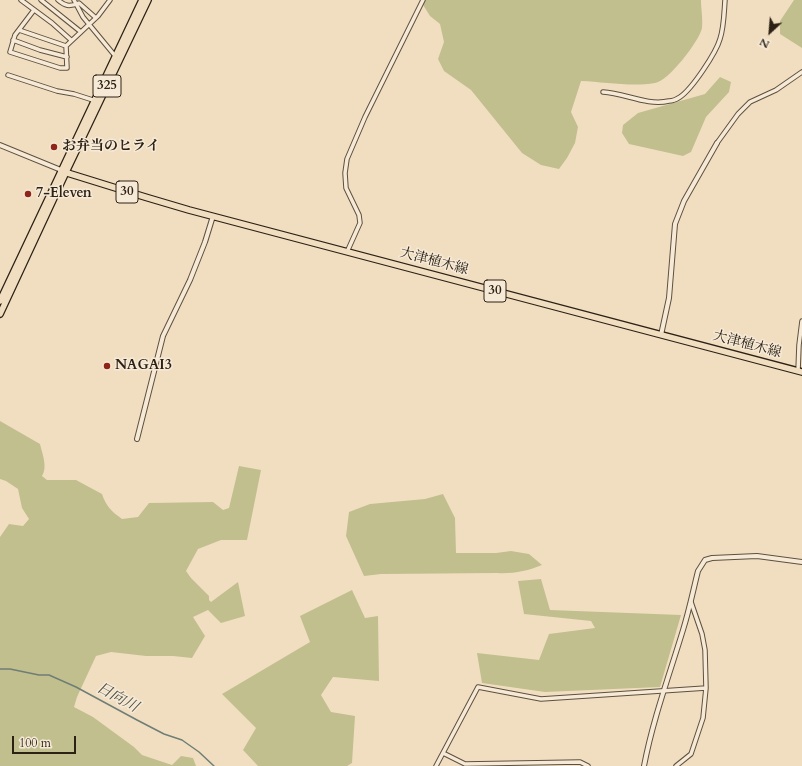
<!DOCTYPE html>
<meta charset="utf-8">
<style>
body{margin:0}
#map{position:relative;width:802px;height:766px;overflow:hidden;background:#f1dec1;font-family:Cardo,serif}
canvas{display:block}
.north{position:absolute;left:750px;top:12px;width:40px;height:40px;-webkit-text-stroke:3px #f6ead7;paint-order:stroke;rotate:206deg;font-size:11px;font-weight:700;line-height:16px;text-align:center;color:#2c2114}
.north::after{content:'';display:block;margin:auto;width:14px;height:18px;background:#2c2114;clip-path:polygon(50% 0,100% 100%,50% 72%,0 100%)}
.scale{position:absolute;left:12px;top:736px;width:64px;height:18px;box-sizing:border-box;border:2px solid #2c2114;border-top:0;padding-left:5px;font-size:12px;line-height:14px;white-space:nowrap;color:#2c2114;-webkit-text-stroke:3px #f6ead7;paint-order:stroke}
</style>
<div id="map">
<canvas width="802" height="766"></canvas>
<div class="north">N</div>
<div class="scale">100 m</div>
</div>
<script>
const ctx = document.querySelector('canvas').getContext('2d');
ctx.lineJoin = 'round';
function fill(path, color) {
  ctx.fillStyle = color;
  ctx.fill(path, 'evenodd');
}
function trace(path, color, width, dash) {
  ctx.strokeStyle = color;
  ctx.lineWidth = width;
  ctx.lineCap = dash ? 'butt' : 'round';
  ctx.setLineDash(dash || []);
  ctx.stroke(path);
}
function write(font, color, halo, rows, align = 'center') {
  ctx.font = font + ' Cardo,"Noto Serif JP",serif';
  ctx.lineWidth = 3;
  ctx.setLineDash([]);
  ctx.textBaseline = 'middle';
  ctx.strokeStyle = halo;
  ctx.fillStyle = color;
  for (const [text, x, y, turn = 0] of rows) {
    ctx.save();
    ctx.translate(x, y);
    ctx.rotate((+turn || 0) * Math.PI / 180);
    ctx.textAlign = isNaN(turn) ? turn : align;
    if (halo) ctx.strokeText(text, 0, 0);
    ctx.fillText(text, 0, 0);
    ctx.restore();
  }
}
const green = new Path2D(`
 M420,0H701C701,9 703,19 702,28C700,40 668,82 655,83C632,87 604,82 581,81L571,112L578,127L575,143L567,158L559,169L541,165L522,153L471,90L444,71L438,59L444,42L440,24L430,16Z
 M794,0H802V48L780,34V21Z
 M720,77L731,82L729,92L706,117L691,152L683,156L629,144L622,133L623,125L638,113L705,94Z
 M0,421L40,444C42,453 48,467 42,476L47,480H76L102,494C106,506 111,511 122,519L138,517L149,503L213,502L223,510L229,508L239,466L261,470L247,540H221L198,549L186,571L191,578L209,596V600L211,602L238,582L245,616L221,623L208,610L193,617L205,636L192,658L173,656H146L111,652L96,656L77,697L74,707L93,717L134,747L142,755L172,765L181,756L193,758L196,766H0V537L9,524L23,526L29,519L22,508L18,489L6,481L0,479Z
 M443,494L455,518L456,553H496L511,551L529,554L542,565C528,571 512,574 497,573L381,574L364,576L346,536L349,512L370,504L425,499Z
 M541,579L550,610L681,615L660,687L545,692L482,683L477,653L539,660L549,634L595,628L591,621L524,614L518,581Z
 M352,590L365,618L378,616L379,681L333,677L321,695L331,712L355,716L352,763L347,766H258L243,750L256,728L222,694L310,642L300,616Z`);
const stream = new Path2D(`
 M0,669H10L39,675H49L76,687L137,720L164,734L182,740L199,752L214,766`);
const minor = new Path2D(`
 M21,0L52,23L71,40
 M41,0L81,32
 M58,0C65,6 69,7 79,3L96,18
 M74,0L83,17L116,57
 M34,10L15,35L10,52L60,68H67L66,46L98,16L110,0
 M19,30L66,46
 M13,40L40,50L67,57
 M8,75L57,91L74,94L96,101
 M603,92C625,93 646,106 669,101C673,101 677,99 680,97C692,89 716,53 720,39C724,27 724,13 725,0
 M717,143L738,114L750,102L776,90L802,72
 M347,252L360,223L359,215L346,188L345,173L347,159L365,117L423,0
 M798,371L799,345L802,321
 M443,753L465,764L580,762L588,766
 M436,766L478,687L541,699L706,688
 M676,766L691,754L703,718L706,688L705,650L702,634L691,602`);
const tertiary = new Path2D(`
 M0,145L61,170
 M661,335L669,298L675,224L684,201L717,143
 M137,439L163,336L190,280L205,242L213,216
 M644,766C653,719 669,676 683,630C689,611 693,591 698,571L705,560L712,558L757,556L802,562`);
const primary = new Path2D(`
 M61,171L145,197L189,210L802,372`);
const trunk = new Path2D(`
 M0,301L142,0
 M0,314L66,172L148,0`);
const markers = [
 [54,147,4,"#8f2418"],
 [28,194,4,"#8f2418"],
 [107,366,4,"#8f2418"]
];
const shields = [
 [107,86,28],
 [127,192,22],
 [495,291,22]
];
const shieldNames = [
 ["325",107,86],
 ["30",127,192],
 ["30",495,291]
];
const poiNames = [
 ["お弁当のヒライ",62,147],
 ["7-Eleven",36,194],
 ["NAGAI3",115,366]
];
const streetNames = [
 ["大津植木線",434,262,15],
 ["大津植木線",747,345,15]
];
const waterNames = [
 ["日向川",117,698,29]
];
fill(green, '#c1bf8e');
trace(stream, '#6f7e75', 1.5);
trace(minor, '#5d503f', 5.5);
trace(tertiary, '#5d503f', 6);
trace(primary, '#2c2114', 8);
trace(trunk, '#2c2114', 8);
trace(minor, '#f6ead7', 3.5);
trace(tertiary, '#f6ead7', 4);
trace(primary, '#f1dec1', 5.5);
trace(trunk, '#f1dec1', 5.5);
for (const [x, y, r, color] of markers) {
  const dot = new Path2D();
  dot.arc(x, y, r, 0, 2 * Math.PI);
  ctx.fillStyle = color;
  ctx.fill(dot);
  trace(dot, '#f6ead7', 1.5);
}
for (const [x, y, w] of shields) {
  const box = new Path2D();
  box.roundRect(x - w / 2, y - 11, w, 22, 3);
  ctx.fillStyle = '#f6ead7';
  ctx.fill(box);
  trace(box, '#2c2114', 1);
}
write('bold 13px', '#2c2114', null, shieldNames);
write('bold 14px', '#2c2114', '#f6ead7', poiNames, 'left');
write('14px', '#2c2114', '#f6ead7', streetNames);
write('italic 15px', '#4d5044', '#f6ead7', waterNames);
</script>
